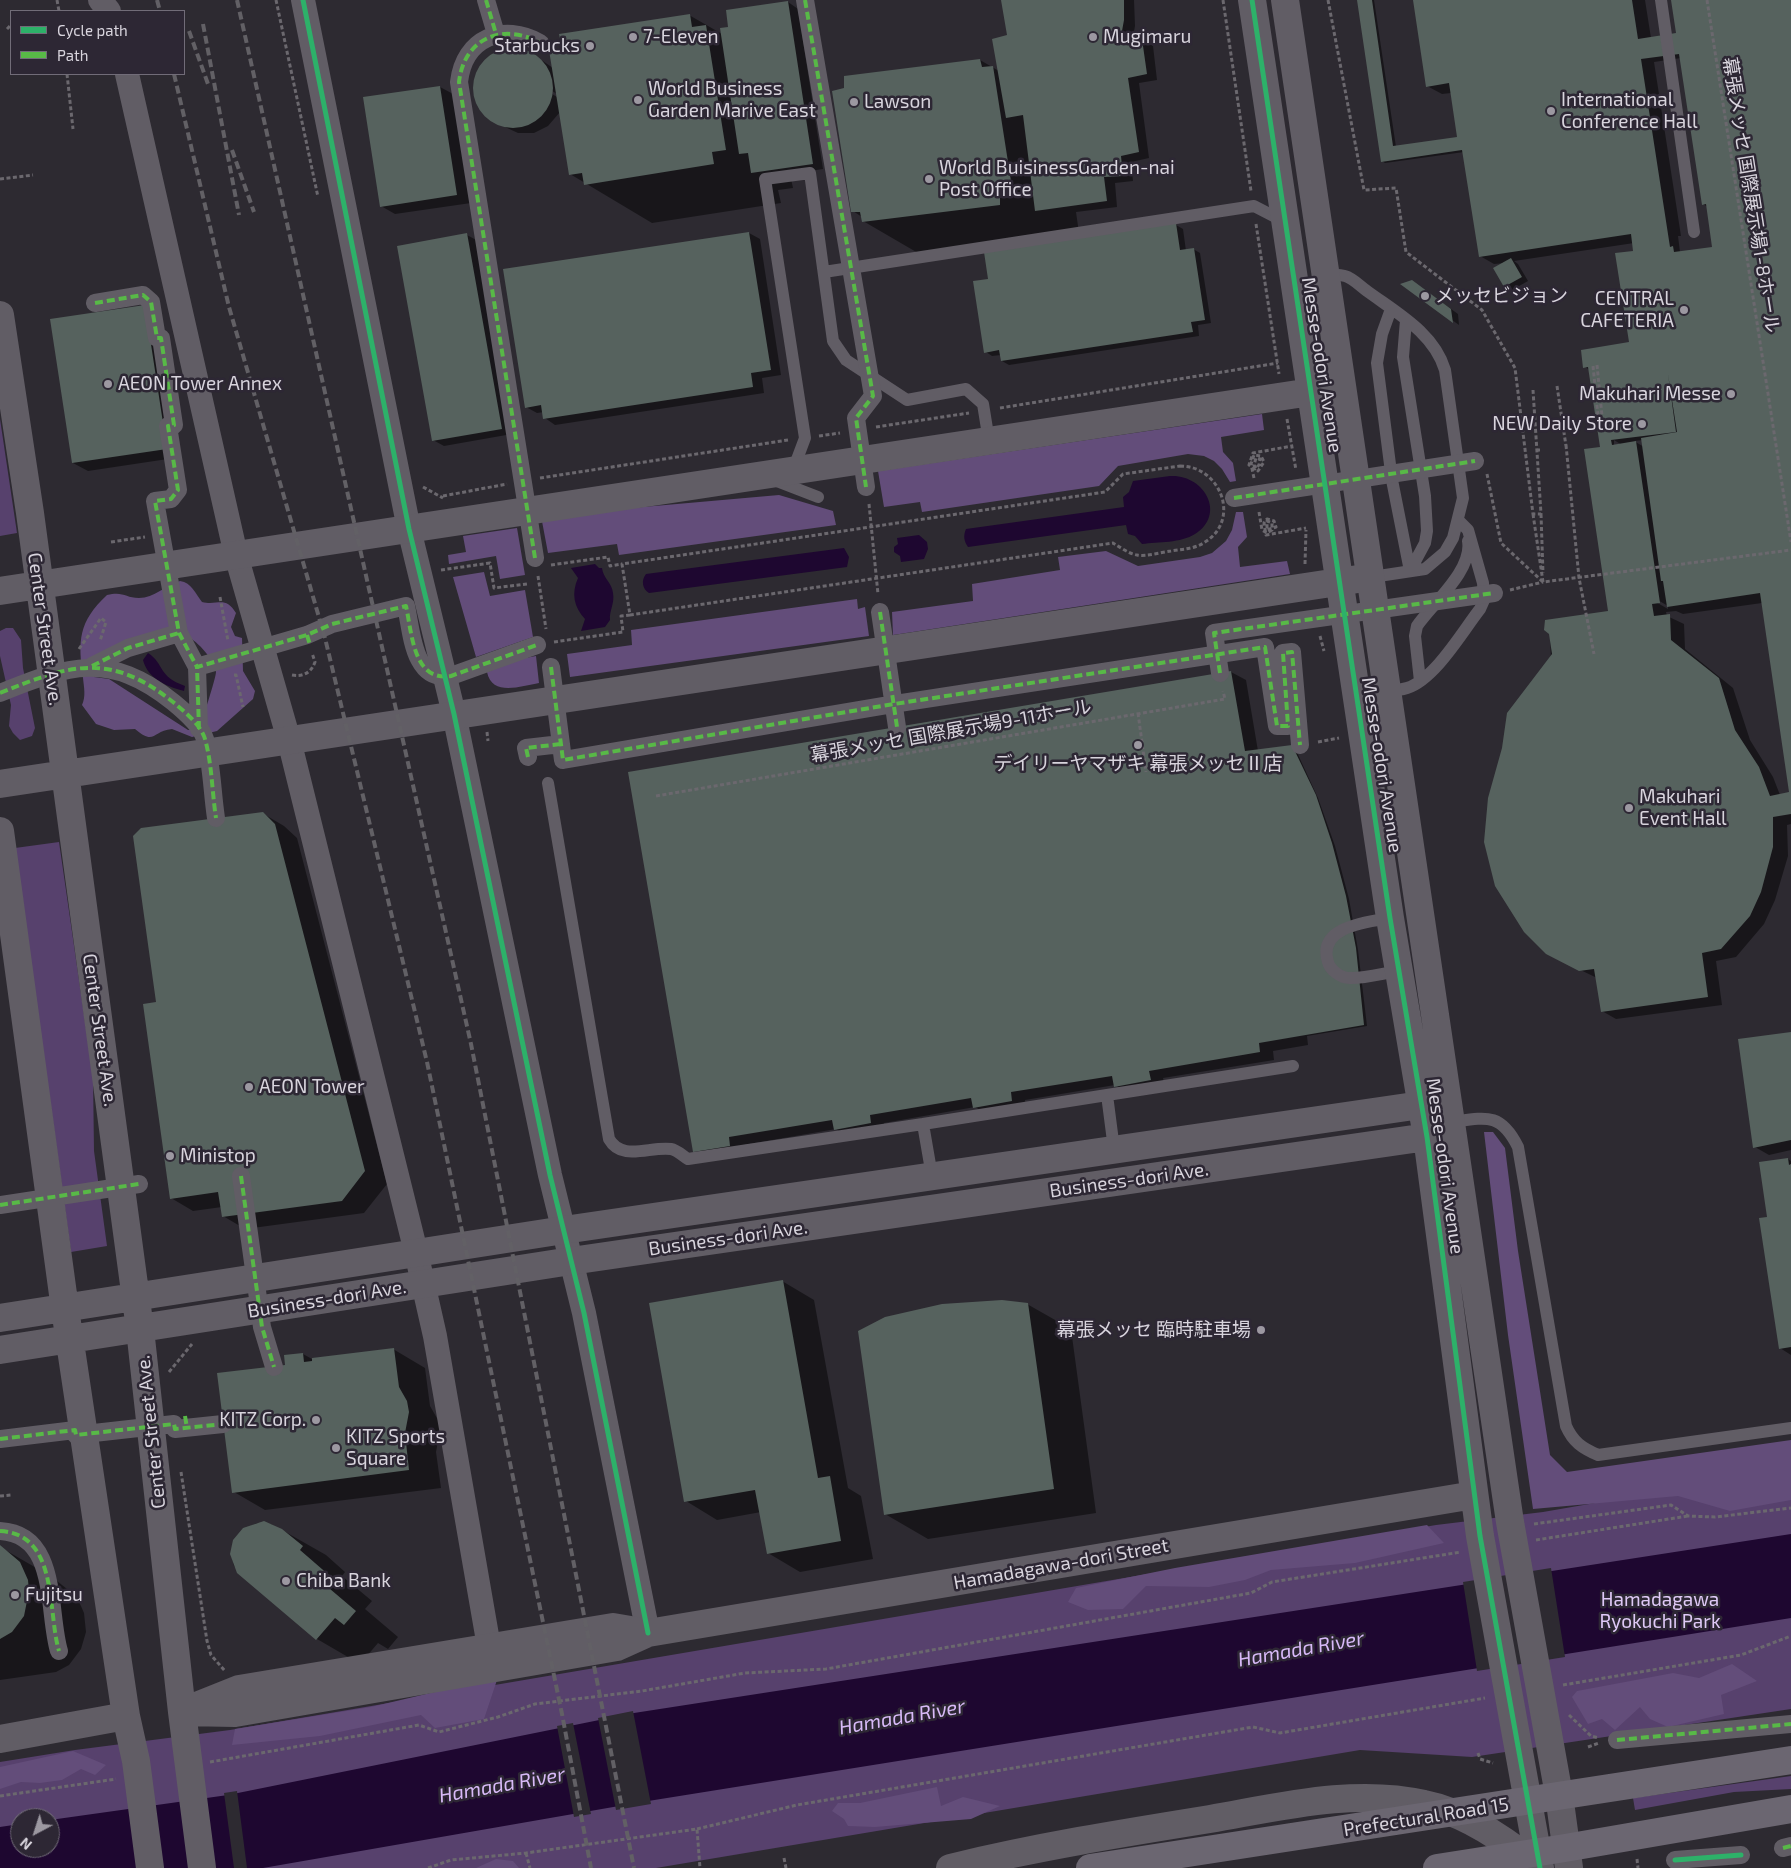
<!DOCTYPE html>
<meta charset="utf-8">
<style>
body{margin:0}
#map{position:relative;width:1791px;height:1868px;overflow:hidden;background:#2d2a31;font-family:"Exo 2",sans-serif}
canvas{display:block}
.legend{position:absolute;left:10px;top:10px;width:175px;height:65px;box-sizing:border-box;background:#2d2734;border:1px solid #716c78;margin:0;padding:6px 9px;list-style:none;font-size:15px;color:#d8d4dd}
.legend li{display:flex;align-items:center;gap:10px;height:25px}
.legend b{width:25px;border:1px solid #716c78}
.north{position:absolute;left:10px;top:1808px;width:50px;height:50px;box-sizing:border-box;background:#2d2734;border:1px solid #716c78;border-radius:50%;rotate:220deg;font-size:14px;font-weight:700;line-height:20px;text-align:center;color:#d8d4dd}
.north::after{content:'';display:block;margin:auto;width:18px;height:22px;background:#9c98a1;clip-path:polygon(50% 0,100% 100%,50% 72%,0 100%)}
</style>
<div id="map">
<canvas width="1791" height="1868"></canvas>
<ul class="legend">
<li><b style="height:6px;background:#2db169"></b>Cycle path</li>
<li><b style="height:6px;background:#58b947"></b>Path</li>
</ul>
<div class="north">N</div>
</div>
<script>
const ctx = document.querySelector('canvas').getContext('2d');
ctx.lineJoin = 'round';
function fill(path, color) {
  ctx.fillStyle = color;
  ctx.fill(path, 'evenodd');
}
function trace(path, color, width, dash) {
  ctx.strokeStyle = color;
  ctx.lineWidth = width;
  ctx.lineCap = dash ? 'butt' : 'round';
  ctx.setLineDash(dash || []);
  ctx.stroke(path);
}
function write(font, color, halo, rows, align = 'center') {
  ctx.font = font + ' "Exo 2","Noto Sans JP",sans-serif';
  ctx.lineWidth = 5;
  ctx.setLineDash([]);
  ctx.textBaseline = 'middle';
  ctx.strokeStyle = halo;
  ctx.fillStyle = color;
  for (const [text, x, y, turn = 0] of rows) {
    ctx.save();
    ctx.translate(x, y);
    ctx.rotate((+turn || 0) * Math.PI / 180);
    ctx.textAlign = isNaN(turn) ? turn : align;
    if (halo) ctx.strokeText(text, 0, 0);
    ctx.fillText(text, 0, 0);
    ctx.restore();
  }
}
const green = new Path2D(`
 M0,419L17,533L0,536Z
 M6,628H13L21,640L23,668L35,728L32,736L20,740L13,733L9,726L11,705L0,656V631Z
 M59,842L93,1077L94,1151L107,1246L71,1252L15,848Z
 M1791,1469V1709L1472,1757L1360,1750L656,1868H0V1762L75,1750L230,1730L1436,1525L1543,1512ZM20,1818H50V1848H20Z
 M1791,1776V1789L1734,1792L1635,1810L1633,1798Z`);
const forest = new Path2D(`
 M1262,414L1264,430L1221,437L1223,452L1233,463L1236,481L1230,482L1222,469L1214,461L1204,456L1188,454L1118,466L1099,486L922,512L920,502L884,507L878,471Z
 M779,495L833,511L836,525L619,555L617,544L548,553L541,516Z
 M1236,512H1243L1247,537L1238,547L1240,567L1287,561L1290,574L893,635L892,612L973,601L972,584L1060,570L1058,557L1106,551L1138,566L1200,557L1212,553L1226,541L1232,530Z
 M517,528L525,575L500,579L496,556L449,564L448,555L466,552L463,536Z
 M484,572L490,596L525,590L533,637L476,657L453,577Z
 M180,581C192,583 195,593 202,602C218,606 225,595 236,613L231,627L235,636L242,638L243,671L255,691L253,699L217,731L192,737L172,729C152,731 155,746 135,729L114,730L96,724L82,705C86,696 84,688 83,678C78,641 78,622 107,595C124,591 125,598 139,598C154,598 166,585 180,581ZM163,631C171,633 180,633 187,636C198,642 214,659 216,672C216,678 202,721 199,729L188,730L109,679L94,677Z
 M857,599L858,609L865,607L869,636L570,677L567,654L632,645L631,630Z
 M536,656L539,683C521,686 492,697 487,672L520,659Z
 M1484,1132H1493L1505,1148L1518,1251L1550,1455L1567,1472L1791,1440V1500L1730,1511L1678,1496L1533,1509L1508,1335Z
 M1427,1525L1444,1543L1355,1563L1271,1570L1245,1580L1209,1587L1146,1586L1123,1609L1088,1610L1068,1602L1076,1588L1175,1568Z
 M1732,1664L1757,1681L1721,1695L1724,1714L1668,1727L1650,1719L1640,1707L1615,1730L1602,1719L1588,1724L1572,1697L1577,1691L1673,1673L1699,1678Z
 M498,1677L484,1719L435,1728L421,1715L320,1736L232,1745L235,1729L371,1707Z
 M73,1751L106,1765L95,1775L81,1769L62,1780L40,1783L21,1782L0,1789V1767Z
 M937,1787L941,1806L963,1797L1000,1806L971,1819L875,1827L848,1826L844,1819L832,1811L838,1803H860Z
 M496,1859L513,1861L519,1868H476Z`);
const water = new Path2D(`
 M1170,476C1204,474 1227,514 1195,534C1181,543 1158,542 1142,544L1135,536L1128,534L1126,525L968,547C964,541 963,536 966,529L1124,507L1123,497L1129,492L1133,481Z
 M919,535L927,542L928,549L924,559L901,562L900,556L894,552V547L898,544L897,538Z
 M844,548L849,557L847,567L649,593C642,589 641,580 646,574Z
 M595,564L599,568H602C603,578 612,583 613,593C615,603 609,611 610,620L605,627L581,631L585,619C574,607 571,594 578,578L571,568Z
 M148,653C165,664 157,676 185,686L184,691C166,686 148,679 143,660Z
 M1791,1534V1618L642,1802L263,1868H0V1827L20,1824V1848H50V1820L228,1795L634,1713Z`);
const pier = new Path2D(`
 M1551,1568L1565,1657L1477,1671L1463,1582Z
 M633,1711L651,1804L616,1810L598,1718Z
 M573,1723L591,1814L574,1817L557,1726Z
 M237,1791L247,1868H234L224,1793Z`);
const shadow = new Path2D(`
 M1002,0H1134L1135,26L1132,42L1142,40L1153,46L1157,80L1139,83L1149,158L1131,162L1133,181L1115,183L1117,207L1076,212L1079,233L1176,225L1183,229L1186,251L1193,249L1200,253L1211,323L1198,325L1199,336L1009,365L1002,361L1001,355L992,356L986,352L990,280L986,253L930,260L863,221L862,217L853,211L980,60L999,71L1008,36Z
 M1358,0H1374L1396,147L1458,138L1451,93L1442,94L1427,86L1414,0H1645L1651,38L1678,36L1673,0H1791V824L1787,825L1788,856L1775,900L1764,924L1736,957L1716,961L1722,1005L1616,1019L1602,1011L1597,978L1562,961L1550,633L1610,612L1603,448L1590,370L1585,367L1630,344L1634,243L1514,261L1518,264L1528,281L1512,290L1505,286V263L1494,264L1480,256L1464,152L1385,163L1382,161ZM1681,58L1703,204L1708,207L1714,248L1680,252L1678,236H1681L1654,62ZM1614,440L1622,445L1614,446ZM1643,440L1644,447L1634,441ZM1656,599L1668,606V609L1654,601ZM1762,603L1791,794L1780,795L1773,777L1750,740L1733,688L1685,649L1684,624L1667,616L1666,612L1676,611L1683,614Z
 M788,2L798,9L823,169L790,174L793,188L778,190L781,203L652,223L570,174L560,112L548,126L534,133H518L492,121L481,109L475,95V79L482,65L493,54L516,49L531,53L553,68L563,49L689,15L722,34L730,28ZM549,89L557,94V97L547,91Z
 M440,87L455,95L471,203L395,214L381,206Z
 M749,233L760,239L781,375L762,378L764,393L555,425L545,418L544,412L537,413L526,407Z
 M467,235L478,241L512,434L444,446L433,440Z
 M1402,284L1419,286L1458,314L1459,325Z
 M144,307L181,457L88,471L73,463Z
 M1231,672L1246,680L1258,751L1295,748L1318,798L1335,846L1349,899L1358,950L1367,1026L1307,1036L1308,1045L1273,1051L1274,1060L1163,1078L1165,1088L1130,1094L1115,1085L1025,1100L1026,1109L989,1115L975,1107L884,1123L885,1131L849,1137L836,1129L743,1145L744,1154L694,1151Z
 M262,813L284,826L297,838L387,1184L364,1213L245,1229L223,1216L222,1207L193,1211L171,1198L158,1003Z
 M1791,1033V1150L1769,1155L1755,1147Z
 M1788,1159L1791,1161V1355L1780,1348L1769,1219Z
 M782,1281L814,1300L848,1488L861,1496L873,1559L800,1572L768,1553L761,1512L717,1520L686,1501Z
 M1027,1304L1071,1329L1096,1513L928,1539L885,1514Z
 M393,1349L425,1368L430,1406L438,1420L440,1431L436,1452L441,1488L265,1510L234,1492L286,1366L303,1354L312,1359Z
 M257,1523L271,1524L282,1530L326,1555L345,1572L342,1576L372,1601L365,1609L398,1637L388,1649L378,1643L360,1664L317,1639L245,1578L234,1566L231,1554L244,1529Z
 M0,1547L52,1577L77,1597L84,1613L86,1632L81,1649L69,1665L56,1672L0,1680Z`);
const building = new Path2D(`
 M1001,0H1124V20L1120,42L1142,39L1147,74L1128,78L1139,152L1121,156L1123,176L1104,177L1107,201L1035,211L1023,115L1006,118L992,39L1007,35Z
 M1357,0H1372L1393,146L1457,137L1449,83L1426,87L1413,0H1632L1638,39L1676,33L1671,0H1791V814L1773,817V847L1761,892L1750,916L1721,949L1702,953L1708,997L1601,1012L1594,969L1579,971L1546,954L1524,932L1495,886L1484,842L1488,798L1502,748L1507,713L1552,654L1549,634L1544,630L1545,620L1608,611L1584,449L1600,447L1588,367L1583,368L1581,350L1629,342L1615,253L1633,251L1631,234L1479,257L1462,150L1381,162ZM1679,54L1702,205L1706,204L1712,247L1674,252L1673,246L1670,247L1641,59ZM1668,374L1677,432L1641,438L1661,581H1663L1667,607L1760,593L1789,792L1770,796L1759,767L1735,730L1719,678L1671,640L1670,614L1654,616L1652,604L1660,603L1636,441L1612,445L1611,440L1676,432Z
 M788,1L813,164L751,173L748,153L739,154L720,28L728,27L726,10Z
 M690,14L692,27L706,25L726,150L712,152L714,164L584,185L582,173L569,175L549,50L562,48L559,34Z
 M473 88a40 40 0 1 1 80 0a40 40 0 1 1-80 0Z
 M980,59L982,67L993,66L1013,194L1000,197V205L862,222L860,212H851L832,91L844,88V76Z
 M440,86L457,195L380,207L363,97Z
 M1176,223L1180,250L1194,248L1205,320L1191,322L1193,332L1001,361L999,350L984,353L973,281L988,279L984,252Z
 M749,232L771,370L751,373L753,387L543,419L541,405L525,408L503,269Z
 M467,233L502,429L432,441L397,246Z
 M1511,258L1522,277L1504,287L1493,268Z
 M1412,280L1451,309L1453,323L1400,284Z
 M145,305L167,449L72,463L50,319Z
 M1231,671L1245,751L1292,745L1316,795L1332,843L1346,896L1356,948L1364,1025L1259,1043L1260,1052L1149,1071L1151,1080L1114,1087L1112,1076L1011,1092L1012,1101L973,1108L971,1098L870,1115L871,1123L834,1130L832,1120L729,1137L730,1146L693,1152L628,772Z
 M263,812L275,824L365,1171L342,1201L222,1217L218,1192L170,1199L143,1004L156,1002L133,836L141,828Z
 M1791,1032V1140L1753,1148L1738,1039Z
 M1788,1158L1789,1165L1791,1164V1347L1779,1349L1759,1218L1767,1217L1759,1162Z
 M783,1280L818,1478L830,1476L841,1541L767,1554L755,1490L684,1502L649,1303Z
 M1002,1300L1028,1303L1054,1489L884,1515L858,1331L885,1317L942,1304Z
 M394,1348L399,1387L407,1401L409,1412L405,1433L409,1470L232,1493L217,1373L285,1365L284,1355L303,1353L304,1362L312,1361V1358Z
 M264,1521L282,1529L303,1546L300,1550L330,1576L323,1583L356,1611L344,1625L335,1618L316,1640L237,1573L230,1554L233,1540L243,1528Z
 M0,1545L20,1562L28,1580L29,1591L24,1616L12,1632L0,1639Z`);
const path = new Path2D(`
 M57,0L59,11
 M276,0L318,197
 M1223,0L1251,191
 M1328,0L1364,190L1396,188L1406,252L1482,310L1515,368L1533,514H1541L1533,390
 M1707,0L1791,542
 M7,29L11,25
 M67,74L73,129
 M0,179L33,175
 M1256,224L1279,374
 M1597,365L1602,416
 M1593,366L1598,416
 M1557,386L1566,446
 M1000,408L1278,363
 M1287,419L1296,470
 M876,427L969,413
 M819,436L840,433
 M1566,445L1579,578L1594,654
 M1536,450H1542
 M1180,466C1221,466 1241,520 1205,542C1195,549 1183,549 1171,551C1162,552 1146,557 1137,555C1129,554 1120,547 1113,543L630,615L622,564L1105,492L1123,474Z
 M1487,474L1501,543L1543,582
 M540,478L788,440
 M1254,478L1251,464L1254,455L1261,456L1264,462L1258,471L1254,465L1256,458L1260,459L1259,465L1255,469L1249,465L1253,453L1292,446
 M423,487L443,498
 M443,496L507,484
 M869,504L878,594
 M1259,512L1262,530L1267,533L1272,530V523L1267,521V530L1276,527L1274,521L1267,519L1264,523L1266,535L1306,528
 M1533,514L1543,582L1791,550
 M1541,514L1543,573
 M111,542L145,537
 M1305,564L1306,530
 M551,565L608,557L610,566L622,564
 M441,570L490,563L494,588L527,584
 M538,576L546,629
 M1510,590L1543,582
 M220,597L228,641
 M1320,636L1324,651
 M554,642L623,632L621,616L630,615
 M79,649L101,618L106,622L100,641
 M234,675H236L243,707
 M292,675C303,677 311,673 315,662L312,653
 M1138,713L1146,772
 M487,732L488,741
 M1318,742L1339,738
 M656,796L1225,699L1223,691
 M169,1372L192,1344
 M181,1472L207,1641L211,1655L225,1671
 M0,1496L11,1495
 M1534,1524L1671,1505L1688,1516L1715,1517L1791,1508
 M1536,1540L1688,1516
 M1563,1685L1741,1655L1791,1636
 M1569,1715L1591,1736L1599,1738
 M1588,1747L1599,1743
 M1478,1753L1480,1759L1493,1763
 M210,1762L419,1725L439,1732L498,1717L535,1704L642,1691L745,1673L826,1669L1251,1593L1272,1582L1461,1552
 M0,1796L116,1779
 M697,1829L797,1805L1253,1727L1280,1733L1485,1698
 M526,1853L530,1868
 M784,1858L786,1868
 M1637,1859L1638,1868
 M428,1868L451,1860L526,1853L697,1829L700,1868`);
const service = new Path2D(`
 M1661,0L1694,232
 M824,272L1254,206L1285,222
 M1301,304C1308,286 1324,270 1345,276C1353,278 1361,287 1367,291C1397,313 1434,333 1445,370L1463,498L1453,538L1445,552L1425,569L1372,577
 M1391,309L1382,334L1377,363L1392,480L1410,571
 M1406,320L1403,357L1425,496L1427,531L1425,543L1410,571
 M793,470L805,438L765,179L810,173L833,341L846,360L907,400L966,389L983,404L989,441
 M774,480L818,497
 M1420,681L1415,636L1417,626C1433,603 1473,570 1468,541
 M1388,692C1394,690 1401,690 1407,688C1435,679 1462,632 1480,609L1484,600L1483,583L1468,530L1459,521
 M548,783L609,1139C622,1162 650,1146 671,1149C677,1150 683,1156 688,1159L923,1124L932,1176
 M1390,918C1366,922 1317,927 1328,962C1330,970 1341,978 1349,978C1364,979 1384,973 1399,971
 M1107,1095L1293,1066
 M1453,1122C1487,1117 1501,1113 1518,1147L1566,1426C1573,1442 1582,1448 1598,1455L1791,1428
 M923,1124L1107,1095L1114,1149`);
const pedestrian = new Path2D(`
 M486,0L496,34
 M805,0L873,396L856,418L866,487
 M95,303L143,295L151,302L157,338H161L174,425L168,426L178,490L171,499L155,501L179,633L197,667
 M1234,498L1475,461
 M535,558L459,82C464,38 503,22 540,43
 M880,612L897,727
 M92,666L128,648L179,633
 M551,667L563,760L894,704L1265,647L1277,726H1288L1283,653L1292,652L1300,745
 M1220,673L1214,633L1494,593
 M0,693C69,665 109,651 173,702C184,711 201,725 205,739C212,764 212,792 216,818
 M199,729L197,667L307,635L332,624L406,606C412,633 413,682 451,676L537,645
 M528,757L526,748L561,744
 M241,1176L262,1327L274,1367
 M0,1205L139,1184
 M0,1439L75,1430L76,1435L174,1424L175,1429L223,1424
 M0,1531C59,1534 47,1611 59,1651
 M1617,1740L1791,1724
 M1783,1848L1791,1846
 M1675,1860L1741,1855`);
const minor = new Path2D(`
 M100,0L109,11
 M303,0L409,529L454,714L550,1175L584,1313L648,1633
 M127,74L236,555L289,740L416,1252L435,1336L492,1664`);
const tertiary = new Path2D(`
 M1252,0L1390,918L1427,1137L1480,1536L1540,1868
 M1285,0L1510,1522L1559,1795L1569,1868
 M0,315L30,513L140,1329L182,1712L202,1868
 M0,591L1311,392L1326,401
 M0,784L1358,579
 M0,831L65,1309L126,1716L136,1761L150,1868
 M0,1318L564,1230L1421,1105L1440,1107
 M0,1350L571,1261L1427,1137L1443,1128
 M194,1707L239,1689L613,1627L648,1633
 M182,1712L235,1713L617,1647L648,1633L1474,1495
 M0,1739L126,1716
 M950,1868C1036,1847 1123,1833 1210,1819C1280,1807 1354,1788 1424,1804C1464,1812 1504,1839 1536,1865`);
const primary = new Path2D(`
 M1090,1868L1791,1760
 M1437,1868L1565,1848L1791,1809`);
const rail = new Path2D(`
 M157,0L160,11
 M237,0L471,1044L634,1868
 M203,24L239,215
 M189,31L208,84
 M174,74L229,307L325,638L427,1062L562,1714L591,1868
 M232,150L254,212`);
const quiet = new Path2D(`
 M486,0L496,34
 M805,0L873,396L856,418L866,487
 M95,303L143,295L151,302L157,338H161L174,425L168,426L178,490L171,499L155,501L179,633L197,667
 M1234,498L1475,461
 M535,558L459,82C464,38 503,22 540,43
 M880,612L897,727
 M307,635L310,645
 M92,666L128,648L179,633
 M551,667L563,760L894,704L1265,647L1277,726H1288L1283,653L1292,652L1300,745
 M1220,673L1214,633L1494,593
 M0,693C69,665 109,651 173,702C184,711 201,725 205,739C212,764 212,792 216,818
 M199,729L197,667L307,635L332,624L406,606C412,633 413,682 451,676L537,645
 M528,757L526,748L561,744
 M241,1176L262,1327L274,1367
 M0,1205L139,1184
 M185,1416L187,1428
 M0,1439L75,1430L76,1435L174,1424L175,1429L223,1424
 M0,1531C59,1534 47,1611 59,1651
 M1617,1740L1791,1724
 M1783,1848L1791,1846`);
const cycleway = new Path2D(`
 M303,0L409,529L454,714L550,1175L584,1313L648,1633
 M1252,0L1390,918L1427,1137L1480,1536L1540,1868
 M1675,1860L1741,1855`);
const markers = [
 [633,37,5,"#9c98a1"],
 [1093,37,5,"#9c98a1"],
 [590,46,5,"#9c98a1"],
 [638,100,5,"#9c98a1"],
 [854,102,5,"#9c98a1"],
 [1551,111,5,"#9c98a1"],
 [929,179,5,"#9c98a1"],
 [1425,296,5,"#9c98a1"],
 [1684,310,5,"#9c98a1"],
 [108,384,5,"#9c98a1"],
 [1731,394,5,"#9c98a1"],
 [1642,424,5,"#9c98a1"],
 [1138,745,5,"#9c98a1"],
 [1629,808,5,"#9c98a1"],
 [249,1087,5,"#9c98a1"],
 [170,1156,5,"#9c98a1"],
 [1261,1330,5,"#9c98a1"],
 [316,1420,5,"#9c98a1"],
 [336,1448,5,"#9c98a1"],
 [286,1581,5,"#9c98a1"],
 [15,1595,5,"#9c98a1"]
];
const poiNames = [
 ["7-Eleven",643,37],
 ["Mugimaru",1103,37],
 ["Starbucks",580,46,"right"],
 ["World Business",648,89],
 ["Garden Marive East",648,111],
 ["International",1561,100],
 ["Conference Hall",1561,122],
 ["Lawson",864,102],
 ["World BuisinessGarden-nai",939,168],
 ["Post Office",939,190],
 ["メッセビジョン",1435,296],
 ["CENTRAL",1674,299,"right"],
 ["CAFETERIA",1674,321,"right"],
 ["AEON Tower Annex",118,384],
 ["Makuhari Messe",1721,394,"right"],
 ["NEW Daily Store",1632,424,"right"],
 ["デイリーヤマザキ 幕張メッセⅡ店",1138,764,"center"],
 ["Makuhari",1639,797],
 ["Event Hall",1639,819],
 ["AEON Tower",259,1087],
 ["Ministop",180,1156],
 ["幕張メッセ 臨時駐車場",1251,1330,"right"],
 ["KITZ Corp.",306,1420,"right"],
 ["KITZ Sports",346,1437],
 ["Square",346,1459],
 ["Chiba Bank",296,1581],
 ["Fujitsu",25,1595]
];
const streetNames = [
 ["幕張メッセ 国際展示場1-8ホール",1751,195,81],
 ["Messe-odori Avenue",1322,365,81],
 ["Center Street Ave.",45,629,82],
 ["幕張メッセ 国際展示場9-11ホール",951,731,-10],
 ["Messe-odori Avenue",1382,765,81],
 ["Center Street Ave.",100,1030,82],
 ["Messe-odori Avenue",1445,1166,82],
 ["Business-dori Ave.",1129,1180,-8],
 ["Business-dori Ave.",728,1238,-8],
 ["Business-dori Ave.",327,1299,-9],
 ["Center Street Ave.",151,1432,-96],
 ["Hamadagawa-dori Street",1061,1564,-10],
 ["Prefectural Road 15",1426,1817,-9]
];
const parkNames = [
 ["Hamadagawa",1660,1600],
 ["Ryokuchi Park",1660,1622]
];
const waterNames = [
 ["Hamada River",1301,1649,-10],
 ["Hamada River",902,1717,-10],
 ["Hamada River",502,1785,-10]
];
fill(green, '#57416d');
fill(forest, '#634d7a');
fill(water, '#1e0730');
fill(pier, '#2d2a31');
fill(shadow, '#0007');
fill(building, '#56625e');
trace(path, '#6b686e', 3, [4, 2.5]);
trace(service, '#615d65', 12);
trace(pedestrian, '#615d65', 18);
trace(minor, '#615d65', 24);
trace(tertiary, '#615d65', 28);
trace(primary, '#6b6671', 28);
trace(rail, '#626065', 4, [8, 4]);
trace(quiet, '#58b947', 4, [8, 4]);
trace(cycleway, '#2db169', 5);
for (const [x, y, r, color] of markers) {
  const dot = new Path2D();
  dot.arc(x, y, r, 0, 2 * Math.PI);
  ctx.fillStyle = color;
  ctx.fill(dot);
  trace(dot, '#2d2734', 2);
}
write('19px', '#d8d4dd', '#2d2734', poiNames, 'left');
write('19px', '#d8d4dd', '#2d2734', streetNames);
write('19px', '#dfc9f7', '#2d2734', parkNames);
write('italic 20px', '#d8baf8', '#2d2734', waterNames);
</script>
